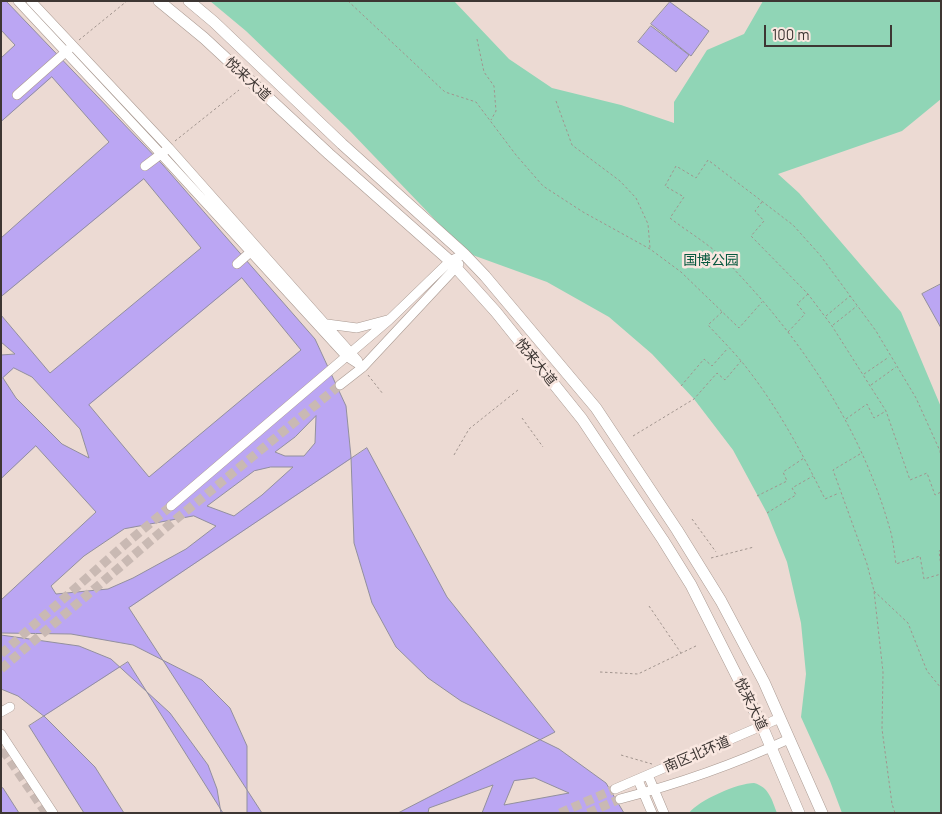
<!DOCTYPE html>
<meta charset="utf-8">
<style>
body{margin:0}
#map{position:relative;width:942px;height:814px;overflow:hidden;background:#ecdad3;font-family:Barlow,sans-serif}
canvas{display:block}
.frame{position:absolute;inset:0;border:2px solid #3d3633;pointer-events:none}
.scale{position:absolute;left:764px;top:25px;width:128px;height:22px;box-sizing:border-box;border:2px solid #3d3633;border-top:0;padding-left:6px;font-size:15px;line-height:18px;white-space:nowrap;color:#3d3633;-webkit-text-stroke:4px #f9e7e0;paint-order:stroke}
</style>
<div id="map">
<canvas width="942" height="814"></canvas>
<div class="frame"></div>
<div class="scale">100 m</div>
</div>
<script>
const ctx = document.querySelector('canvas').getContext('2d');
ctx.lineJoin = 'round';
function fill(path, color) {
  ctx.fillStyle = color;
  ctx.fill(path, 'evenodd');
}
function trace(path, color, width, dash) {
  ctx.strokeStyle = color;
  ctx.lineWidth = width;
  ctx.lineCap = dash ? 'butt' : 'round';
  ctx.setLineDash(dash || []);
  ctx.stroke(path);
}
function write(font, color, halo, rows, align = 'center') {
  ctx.font = font + ' Barlow,"Noto Sans SC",sans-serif';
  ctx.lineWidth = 5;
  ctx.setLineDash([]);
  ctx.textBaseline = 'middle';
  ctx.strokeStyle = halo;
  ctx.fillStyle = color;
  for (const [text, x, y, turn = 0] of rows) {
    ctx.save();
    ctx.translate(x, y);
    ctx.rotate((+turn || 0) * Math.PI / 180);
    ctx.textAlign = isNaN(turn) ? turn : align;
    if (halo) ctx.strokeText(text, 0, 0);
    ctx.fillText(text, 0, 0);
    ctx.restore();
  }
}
const green = new Path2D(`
 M210,1H454L509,59L552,88L621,105L674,123V102L707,50L744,34L763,1H941V99L902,131L778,174L799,193L901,312L941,407V813H842L830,781L801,717L806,674L801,623L787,562L767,513L733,450L694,399L652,354L609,317L547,282L467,253L349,130L246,31Z
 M754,783C769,787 772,800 777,813H689C699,800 738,783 754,783Z`);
const building = new Path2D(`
 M1,1H6L163,165L315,339L346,406L351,457L354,543L372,603L396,647L428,678L461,701L559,749L606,783L624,813H482L493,785L429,808L428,813H247V746L230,708L202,680L133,645L71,634L1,633V355L15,354L1,342ZM14,368L32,377L80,429L89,458L62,444L16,398L3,378ZM316,416L315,443L304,456H285L275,452L295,437ZM271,467H293L262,495L234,516L207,506L254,471ZM194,516L216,526L186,549L133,578L108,589L56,594L51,586L84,556L124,529ZM535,778L569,793L504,805L514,781Z
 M670,2L709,31L691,56L651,24Z
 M651,26L689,55L676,72L638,42Z
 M1,30L15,45L1,58Z
 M52,77L109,142L1,238V122Z
 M144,179L201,248L50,373L1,315V297Z
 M242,278L301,350L149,477L89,405Z
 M941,284V328L922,294Z
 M36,446L96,512L1,600V479Z
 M367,448L447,597L555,732L398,813H262L129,608Z
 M1,635L79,646L111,659L170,713L208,765L217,789L221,813H124L95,767L45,717L18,696L1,689Z
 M128,662L223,813H84L29,726Z
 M1,787L3,788L19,813H1Z`);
const minorTunnel = new Path2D(`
 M1,654L122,547L171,506
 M1,669L169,525L340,385
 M1,753H5L46,813
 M560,813L615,789
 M588,813L620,799`);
const path = new Path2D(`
 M348,1L445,92L476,102L516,155L543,186L583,212L650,249L681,272L739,328L762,302
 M477,39L484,72L494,86L496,111L491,120
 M79,40L127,1
 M556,101L572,145L620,181L636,198L648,224L650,248
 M175,141L239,90
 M762,202L755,211L764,221L751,236L808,294L832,326L886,411L910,480L927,473L935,495L941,492
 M722,312L708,325C719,337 731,349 742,362C776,404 801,451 825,499L839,493
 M826,316L850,296
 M833,325L857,306
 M788,332L805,314L797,304L808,294
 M864,374L889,357
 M368,375L383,394
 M871,385L896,367
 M681,386L704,359L712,366L728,348
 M522,418L543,447
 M846,419L867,404L874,418L886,411
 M633,436L694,399L717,373L725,380L741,361
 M860,454L833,470L867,564L874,591L883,672L882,729L892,804L895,813
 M454,455L469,429L518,390
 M941,458L940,451L916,398L876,331L820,255L793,225L708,160L696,178L676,166L665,186L684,197L670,218C688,232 709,244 725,260C798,334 860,425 889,526C893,538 894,551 896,564L920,556L924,579L941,574
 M757,496L787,481L783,472L804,458
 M767,513L796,495L792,488L813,476
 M692,519L716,552
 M941,550L939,551L941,567
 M711,558L754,547
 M874,591L908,623L927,671L941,688
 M649,606L681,653
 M600,672L638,674L698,645
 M621,755L652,764`);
const minor = new Path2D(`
 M18,1L161,154L346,356L363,367
 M31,1L169,148L358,361
 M17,95L69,49
 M145,166L165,151
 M237,264L255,248
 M327,324L357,328L387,320
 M340,385L363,367L459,264
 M171,506L389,320L450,261L464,254
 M1,712L10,707
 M1,734L53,813
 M648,775L664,813
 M638,780L652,813
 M615,789L780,718
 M620,799C678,784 735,764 789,739`);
const major = new Path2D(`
 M159,1L204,38L329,154L450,261L496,312L582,419L663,540L691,585L762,726L799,813
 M189,1L214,22L342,144L464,254L485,276L596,408L677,530L721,601L764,682L822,813`);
const streetNames = [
 ["悦来大道",248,79,43],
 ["悦来大道",536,362,51],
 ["悦来大道",751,704,64],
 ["南区北环道",697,754,-23]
];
const parkNames = [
 ["国博公园",711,260]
];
fill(green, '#90d5b6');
fill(building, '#bba6f3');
trace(building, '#928f9d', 1);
trace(minorTunnel, '#c9b9b3', 9, [9, 4.5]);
trace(minor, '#aa9a92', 10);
trace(major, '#aa9a92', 12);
trace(path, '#a1948e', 1, [2.5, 2.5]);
trace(minor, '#fff', 9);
trace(major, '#fff', 11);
write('14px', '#3d3633', '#f9e7e0', streetNames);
write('14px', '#07593f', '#f9e7e0', parkNames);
</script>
